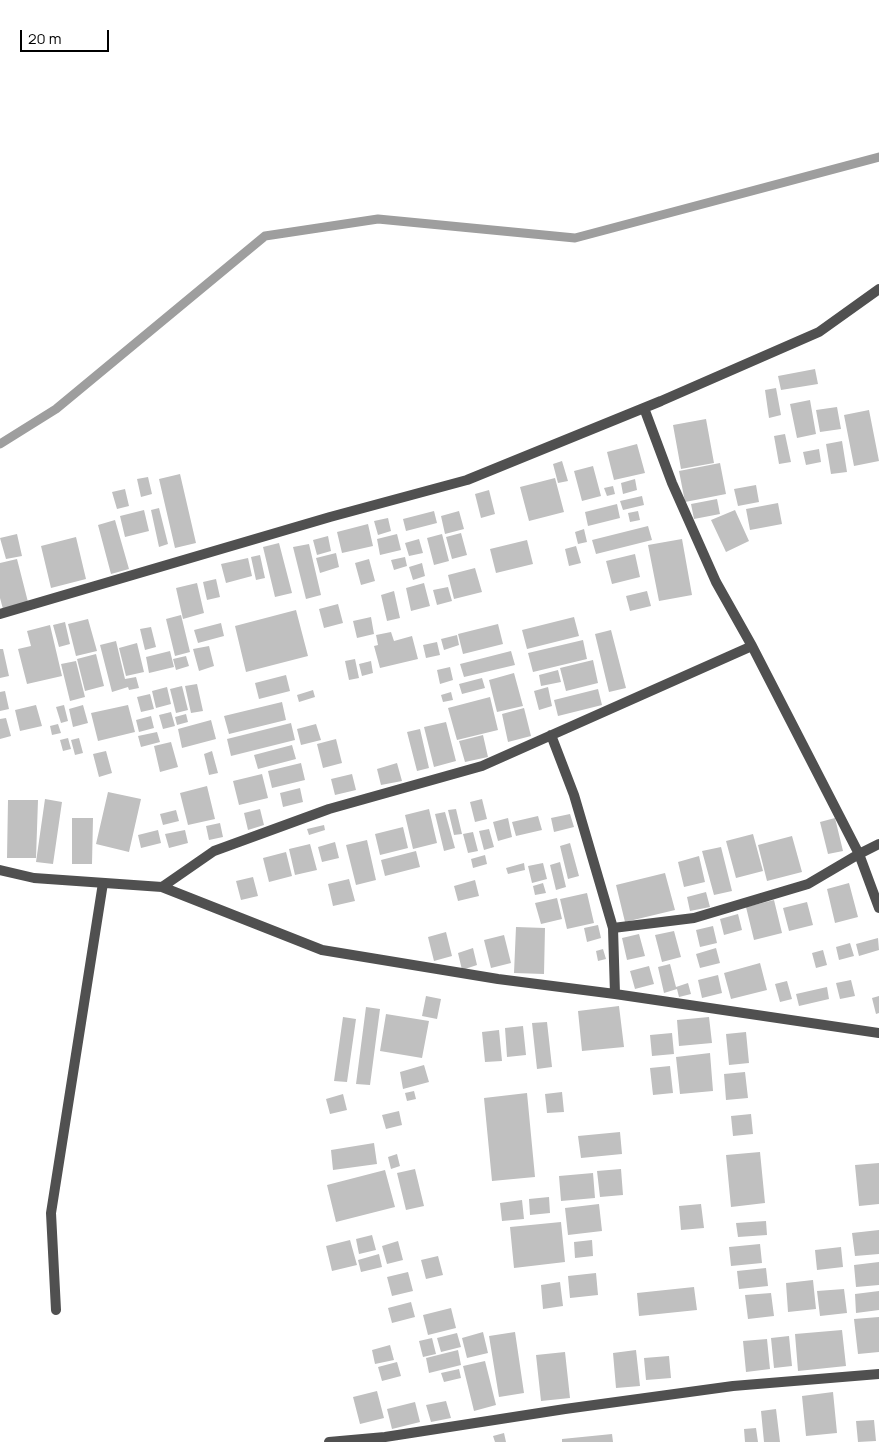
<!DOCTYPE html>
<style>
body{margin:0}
#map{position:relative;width:879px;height:1442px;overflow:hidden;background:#fff;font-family:Manrope,sans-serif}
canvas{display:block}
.scale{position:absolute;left:20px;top:30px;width:89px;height:22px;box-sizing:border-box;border:2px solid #000;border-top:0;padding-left:6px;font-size:15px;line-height:18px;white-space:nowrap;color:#000;-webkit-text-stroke:4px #fff;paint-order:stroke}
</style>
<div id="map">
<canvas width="879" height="1442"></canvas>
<div class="scale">20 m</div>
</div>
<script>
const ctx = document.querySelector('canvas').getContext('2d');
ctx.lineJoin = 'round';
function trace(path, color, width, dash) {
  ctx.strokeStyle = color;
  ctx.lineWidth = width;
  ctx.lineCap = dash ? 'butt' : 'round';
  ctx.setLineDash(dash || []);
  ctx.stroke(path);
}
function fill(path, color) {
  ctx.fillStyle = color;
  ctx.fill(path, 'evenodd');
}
const stream = new Path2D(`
 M0,444L56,409L265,236L378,219L575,238L879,157`);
const building = new Path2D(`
 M815,369L818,384L781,390L778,376Z
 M776,388L781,415L769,418L765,390Z
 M810,400L816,434L797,438L790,404Z
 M837,407L841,429L820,432L816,410Z
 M869,410L879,461L854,466L844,415Z
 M706,419L714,463L681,469L673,425Z
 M785,434L791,462L779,464L774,436Z
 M842,441L847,472L831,474L826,444Z
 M637,444L645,473L614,480L607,452Z
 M819,449L821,462L806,465L803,452Z
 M562,461L568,481L558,483L553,464Z
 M720,463L726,494L685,502L679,471Z
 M593,466L601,496L582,501L574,471Z
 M180,474L196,543L175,548L159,479Z
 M148,477L152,494L141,497L137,479Z
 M555,478L564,512L529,521L520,487Z
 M635,479L637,490L623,494L621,483Z
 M756,485L759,502L738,506L734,489Z
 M613,486L615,494L607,496L604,488Z
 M125,489L129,506L117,509L112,492Z
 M489,490L495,514L481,518L475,494Z
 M642,496L644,505L623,510L620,501Z
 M717,499L720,514L694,519L691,504Z
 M778,503L782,524L750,530L746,509Z
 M617,504L620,518L588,526L585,512Z
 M159,508L168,544L159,547L151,510Z
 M144,510L149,531L125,537L120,516Z
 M735,510L749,541L726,552L711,520Z
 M434,511L437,523L406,531L403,519Z
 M459,511L464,529L445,534L441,516Z
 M638,511L640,520L630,522L628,513Z
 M388,518L391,531L378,535L374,521Z
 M115,520L129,569L111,574L98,525Z
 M368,524L373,546L342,553L337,532Z
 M648,526L652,540L596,554L592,540Z
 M584,529L587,542L578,544L575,532Z
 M461,533L467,555L452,559L446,537Z
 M17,534L22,556L6,559L0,538Z
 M397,534L401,550L380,555L377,539Z
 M442,534L449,561L434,565L427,538Z
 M328,536L331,551L317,555L313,540Z
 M76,537L86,579L51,588L41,546Z
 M419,539L423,553L409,556L405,543Z
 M682,539L692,595L659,601L648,545Z
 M527,540L533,564L496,573L490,549Z
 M279,543L292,593L275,597L263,547Z
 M309,544L321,595L306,599L293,547Z
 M576,546L581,563L569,566L565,549Z
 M336,553L339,567L320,573L316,558Z
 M635,554L640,577L612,584L606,561Z
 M260,555L265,578L256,580L251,557Z
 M405,557L407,566L394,570L391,560Z
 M248,558L252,576L226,583L221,564Z
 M17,559L28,602L3,609L0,598V563Z
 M369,559L375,581L361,585L355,563Z
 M422,563L425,576L413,580L409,567Z
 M475,568L482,592L454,599L448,575Z
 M216,579L220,597L207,600L203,582Z
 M197,583L204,613L183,619L176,588Z
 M424,583L430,606L411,611L406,588Z
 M448,587L452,601L437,605L433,590Z
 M394,591L400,618L387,621L381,595Z
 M647,591L651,606L630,611L626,596Z
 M338,604L343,623L324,628L319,609Z
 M296,610L308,656L246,672L235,626Z
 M181,615L190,652L175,656L166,619Z
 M371,617L374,634L357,638L353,621Z
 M574,617L579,636L527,649L522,630Z
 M88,619L97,651L76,656L68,624Z
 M65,622L70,644L59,647L53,625Z
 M221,623L224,636L198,643L194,630Z
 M498,624L503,644L463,654L458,634Z
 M50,625L62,676L27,684L18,649L31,646L27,631Z
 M151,627L156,647L145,650L140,629Z
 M611,630L626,688L609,692L595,634Z
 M391,632L394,641L412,636L418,659L380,668L374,646L378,645L376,635Z
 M457,635L459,645L444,650L441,639Z
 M583,640L587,659L533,672L528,653Z
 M116,641L125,679L136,677L139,688L129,690L128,687L112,692L100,645Z
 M437,642L440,655L426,658L423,645Z
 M137,643L144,672L126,676L119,648Z
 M209,646L214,666L199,671L193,649Z
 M0,649H3L9,676L0,678Z
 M170,651L174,667L149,673L146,657Z
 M511,651L515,665L464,677L460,664Z
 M96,654L104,686L85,691L77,659Z
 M186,656L189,666L176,670L173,659Z
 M355,659L359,678L349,680L345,661Z
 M593,660L598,683L566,691L560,668Z
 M76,661L85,697L70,701L61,664Z
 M371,661L373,673L362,676L359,664Z
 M450,667L453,680L440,684L437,670Z
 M558,670L561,682L541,686L539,675Z
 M514,673L523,706L497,712L489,680Z
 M286,675L290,691L259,699L255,683Z
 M482,678L485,688L462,694L459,684Z
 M197,684L203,711L191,713L185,686Z
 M182,686L188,710L176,713L170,689Z
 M167,687L171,704L156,708L152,691Z
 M548,687L552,706L539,710L534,691Z
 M598,689L602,705L558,716L554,700Z
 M313,690L315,697L299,702L297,695Z
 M5,691L9,709L0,711V692Z
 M451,692L453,700L443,702L441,695Z
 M150,694L154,709L141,712L137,697Z
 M490,697L498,730L457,740L448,708Z
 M282,702L286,720L229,734L224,716Z
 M36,705L42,726L20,731L15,710Z
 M64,705L68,721L61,723L56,707Z
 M83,705L88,723L73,727L69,709Z
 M128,705L135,732L98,741L91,713Z
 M524,708L531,736L508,742L502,714Z
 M171,712L175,726L163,729L159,715Z
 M186,714L188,722L177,725L175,717Z
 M151,716L154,728L139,732L136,720Z
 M6,718L11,736L0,739V719Z
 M211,720L216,739L182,748L178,729Z
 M446,722L456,761L434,767L424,727Z
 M291,723L295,740L231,756L227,739Z
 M58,724L61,733L52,735L50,726Z
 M316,724L321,740L301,745L297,729Z
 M420,729L429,768L417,771L407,732Z
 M157,732L160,742L141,747L138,736Z
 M483,735L488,757L465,762L459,741Z
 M68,738L71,749L63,751L60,740Z
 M79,738L83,753L75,755L71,740Z
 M336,739L342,763L323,768L317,744Z
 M171,742L178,767L160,772L154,746Z
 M292,745L296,759L258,769L254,755Z
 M106,751L112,773L99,777L93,754Z
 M212,751L218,773L209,775L204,754Z
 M301,763L305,780L272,788L268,771Z
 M397,763L402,781L381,785L377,769Z
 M262,774L268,798L239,805L233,781Z
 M352,774L356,790L335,795L331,779Z
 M207,786L215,819L188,825L180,793Z
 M300,788L303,802L283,807L280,793Z
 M108,792L141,799L129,852L96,844Z
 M45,799L62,802L53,864L36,862Z
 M482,799L487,819L475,822L470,802Z
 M8,800H38L36,858H7Z
 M260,809L264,825L248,830L244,813Z
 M429,809L437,843L413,849L405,815Z
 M456,809L462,834L454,835L448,810Z
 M176,810L179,821L163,825L160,814Z
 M445,812L455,848L444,851L435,814Z
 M570,814L574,827L554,832L551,818Z
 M538,816L542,830L516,836L512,822Z
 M72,818H93L92,864H72Z
 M508,818L512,837L498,841L493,822Z
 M835,818L843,851L828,854L820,822Z
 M220,823L223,837L209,840L206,826Z
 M324,825L325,830L309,835L307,829Z
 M403,827L408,848L380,855L375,834Z
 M489,829L494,847L484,850L479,831Z
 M158,830L161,843L141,848L138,835Z
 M185,830L188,843L169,848L165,834Z
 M473,832L478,851L468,853L463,834Z
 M753,834L763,871L736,878L726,841Z
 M792,836L802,872L767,881L758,845Z
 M367,840L376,880L356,885L346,845Z
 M335,842L339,858L322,862L318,847Z
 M570,843L579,876L568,879L560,846Z
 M310,844L317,870L295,875L289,849Z
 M721,847L732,891L714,895L702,851Z
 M416,851L420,867L385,876L381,860Z
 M286,852L292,876L269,882L263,858Z
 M485,855L487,864L473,868L471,859Z
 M699,856L705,882L684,887L678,862Z
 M560,862L566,887L556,890L550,865Z
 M524,863L525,870L508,874L506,868Z
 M543,863L547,879L532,883L528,866Z
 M665,873L675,910L625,922L616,885Z
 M253,877L258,896L241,900L236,881Z
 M349,879L355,901L333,906L328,884Z
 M475,880L479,896L458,901L454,886Z
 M543,883L546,893L535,895L533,886Z
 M849,883L858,917L835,923L827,889Z
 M706,892L710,907L690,911L687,897Z
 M587,893L594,923L567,929L560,899Z
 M557,898L562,919L541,924L535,903Z
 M774,900L782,933L754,940L746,907Z
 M807,902L813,925L789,931L783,908Z
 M738,914L742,930L724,935L720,919Z
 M598,925L601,938L587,942L584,928Z
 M713,926L717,943L700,947L696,930Z
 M516,927L545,928L544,974L514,973Z
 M674,931L681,957L662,962L655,935Z
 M446,932L452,956L434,961L428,937Z
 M639,934L645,956L627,960L622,938Z
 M504,935L511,963L491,968L484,940Z
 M878,938L879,950L859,956L856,944Z
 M850,943L854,956L839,960L836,947Z
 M473,948L477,965L462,970L458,953Z
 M716,948L720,963L700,968L696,954Z
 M603,949L606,959L598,961L596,951Z
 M823,950L827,965L816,968L812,953Z
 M760,963L767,990L731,999L724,973Z
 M670,964L676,987L688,983L691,994L679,997L677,989L664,993L658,967Z
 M649,966L654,984L635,989L630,971Z
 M718,975L722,993L702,998L698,980Z
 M851,980L855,996L840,999L836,983Z
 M787,981L792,999L780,1002L775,984Z
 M827,987L829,999L799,1006L796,994Z
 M426,996L441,999L437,1019L422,1016Z
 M879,996V1013L876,1014L872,998Z
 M619,1006L624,1047L582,1051L578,1011Z
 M366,1007L380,1009L370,1085L356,1084Z
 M386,1014L429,1021L422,1058L380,1051Z
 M343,1017L356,1019L347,1082L334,1081Z
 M709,1017L712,1043L679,1046L677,1020Z
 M547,1022L552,1067L537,1069L532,1023Z
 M523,1026L526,1055L507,1057L505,1028Z
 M499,1030L502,1061L485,1062L482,1032Z
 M746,1032L749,1063L729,1065L726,1034Z
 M672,1033L674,1054L652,1056L650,1035Z
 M710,1053L713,1091L680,1094L676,1057Z
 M424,1065L429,1082L403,1089L400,1072Z
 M670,1066L673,1093L653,1095L650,1068Z
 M745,1072L748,1098L726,1100L724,1074Z
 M414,1091L416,1099L407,1101L405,1093Z
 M562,1092L564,1112L547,1113L545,1094Z
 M527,1093L535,1177L492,1181L484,1098Z
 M343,1094L347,1110L330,1114L326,1099Z
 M399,1111L402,1125L386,1129L382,1115Z
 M751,1114L753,1134L733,1136L731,1116Z
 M620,1132L622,1154L581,1158L578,1136Z
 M374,1143L377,1164L333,1170L331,1150Z
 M760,1152L765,1203L731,1207L726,1155Z
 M397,1154L400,1166L391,1169L388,1157Z
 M879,1163V1204L859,1206L855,1165Z
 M415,1169L424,1206L406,1210L397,1173Z
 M621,1169L623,1195L600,1197L597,1171Z
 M385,1170L395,1207L336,1222L327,1185Z
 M593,1173L595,1198L561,1201L559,1176Z
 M549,1197L550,1213L530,1215L529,1199Z
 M522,1200L524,1219L502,1221L500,1203Z
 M599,1204L602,1231L568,1235L565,1208Z
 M701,1204L704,1228L681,1230L679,1206Z
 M766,1221L767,1235L738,1237L736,1223Z
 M561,1222L565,1262L514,1268L510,1227Z
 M879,1230V1254L855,1256L852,1233Z
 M372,1235L376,1250L359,1254L356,1239Z
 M350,1240L357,1265L332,1271L326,1246Z
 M592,1240L593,1256L575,1258L574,1242Z
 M398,1241L403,1260L387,1264L382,1246Z
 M760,1244L762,1263L731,1266L729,1247Z
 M841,1247L843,1267L817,1270L815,1250Z
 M379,1254L382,1267L361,1272L358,1260Z
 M438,1256L443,1275L426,1279L421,1260Z
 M879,1262V1285L856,1287L854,1265Z
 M766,1268L768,1286L739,1289L737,1271Z
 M408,1272L413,1291L392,1296L387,1277Z
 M596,1273L598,1295L570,1298L568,1276Z
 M813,1280L816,1309L788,1312L786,1283Z
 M560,1282L563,1306L543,1309L541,1285Z
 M694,1287L697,1310L639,1316L637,1293Z
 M844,1289L847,1313L820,1316L817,1291Z
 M879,1291V1310L856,1313L855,1294Z
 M771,1293L774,1316L748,1319L745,1295Z
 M411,1302L415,1317L392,1323L388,1308Z
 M451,1308L456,1328L428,1335L423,1315Z
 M879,1317V1352L858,1354L854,1319Z
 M842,1330L846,1366L798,1371L795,1334Z
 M483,1332L488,1353L467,1358L462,1338Z
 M515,1332L524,1393L499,1397L489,1336Z
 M457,1333L461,1347L441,1352L437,1338Z
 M789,1336L792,1366L774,1368L771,1338Z
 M432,1338L436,1354L423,1357L419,1341Z
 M767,1339L770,1369L746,1372L743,1341Z
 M390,1345L394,1360L375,1364L372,1350Z
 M458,1350L461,1365L429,1373L426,1358Z
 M636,1350L640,1386L616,1388L613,1353Z
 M565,1352L570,1398L541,1401L536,1355Z
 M669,1356L671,1378L646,1380L644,1358Z
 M485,1361L496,1405L474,1411L463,1366Z
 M397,1362L401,1376L382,1381L378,1367Z
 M459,1369L461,1378L444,1382L441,1373Z
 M377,1391L384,1418L360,1424L353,1397Z
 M833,1392L837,1433L806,1436L802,1396Z
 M446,1401L451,1418L431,1422L426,1405Z
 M415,1402L420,1422L392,1429L387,1409Z
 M776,1409L780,1442H764L761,1411Z
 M874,1420L876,1441L858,1442L856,1421Z
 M756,1428L758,1442H745L744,1429Z
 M504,1433L506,1442H495L493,1436Z
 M612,1434L613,1442H562V1439Z`);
const street = new Path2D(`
 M644,408L672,483L716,582L752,646L859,854L879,908
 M0,614L330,517L467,480L661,401L819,332L879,289
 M551,735L574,795L613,928L615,994
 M0,870L34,878L162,887L322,950L498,979L615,994L879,1033
 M162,887L214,851L329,809L482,766L752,646
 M613,928L694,918L808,884L859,854L879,844
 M56,1310L51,1213L103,883
 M329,1442L385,1437L565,1409L733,1386L879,1374`);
trace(stream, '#9e9e9e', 9);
fill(building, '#c0c0c0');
trace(street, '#505050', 10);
</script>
